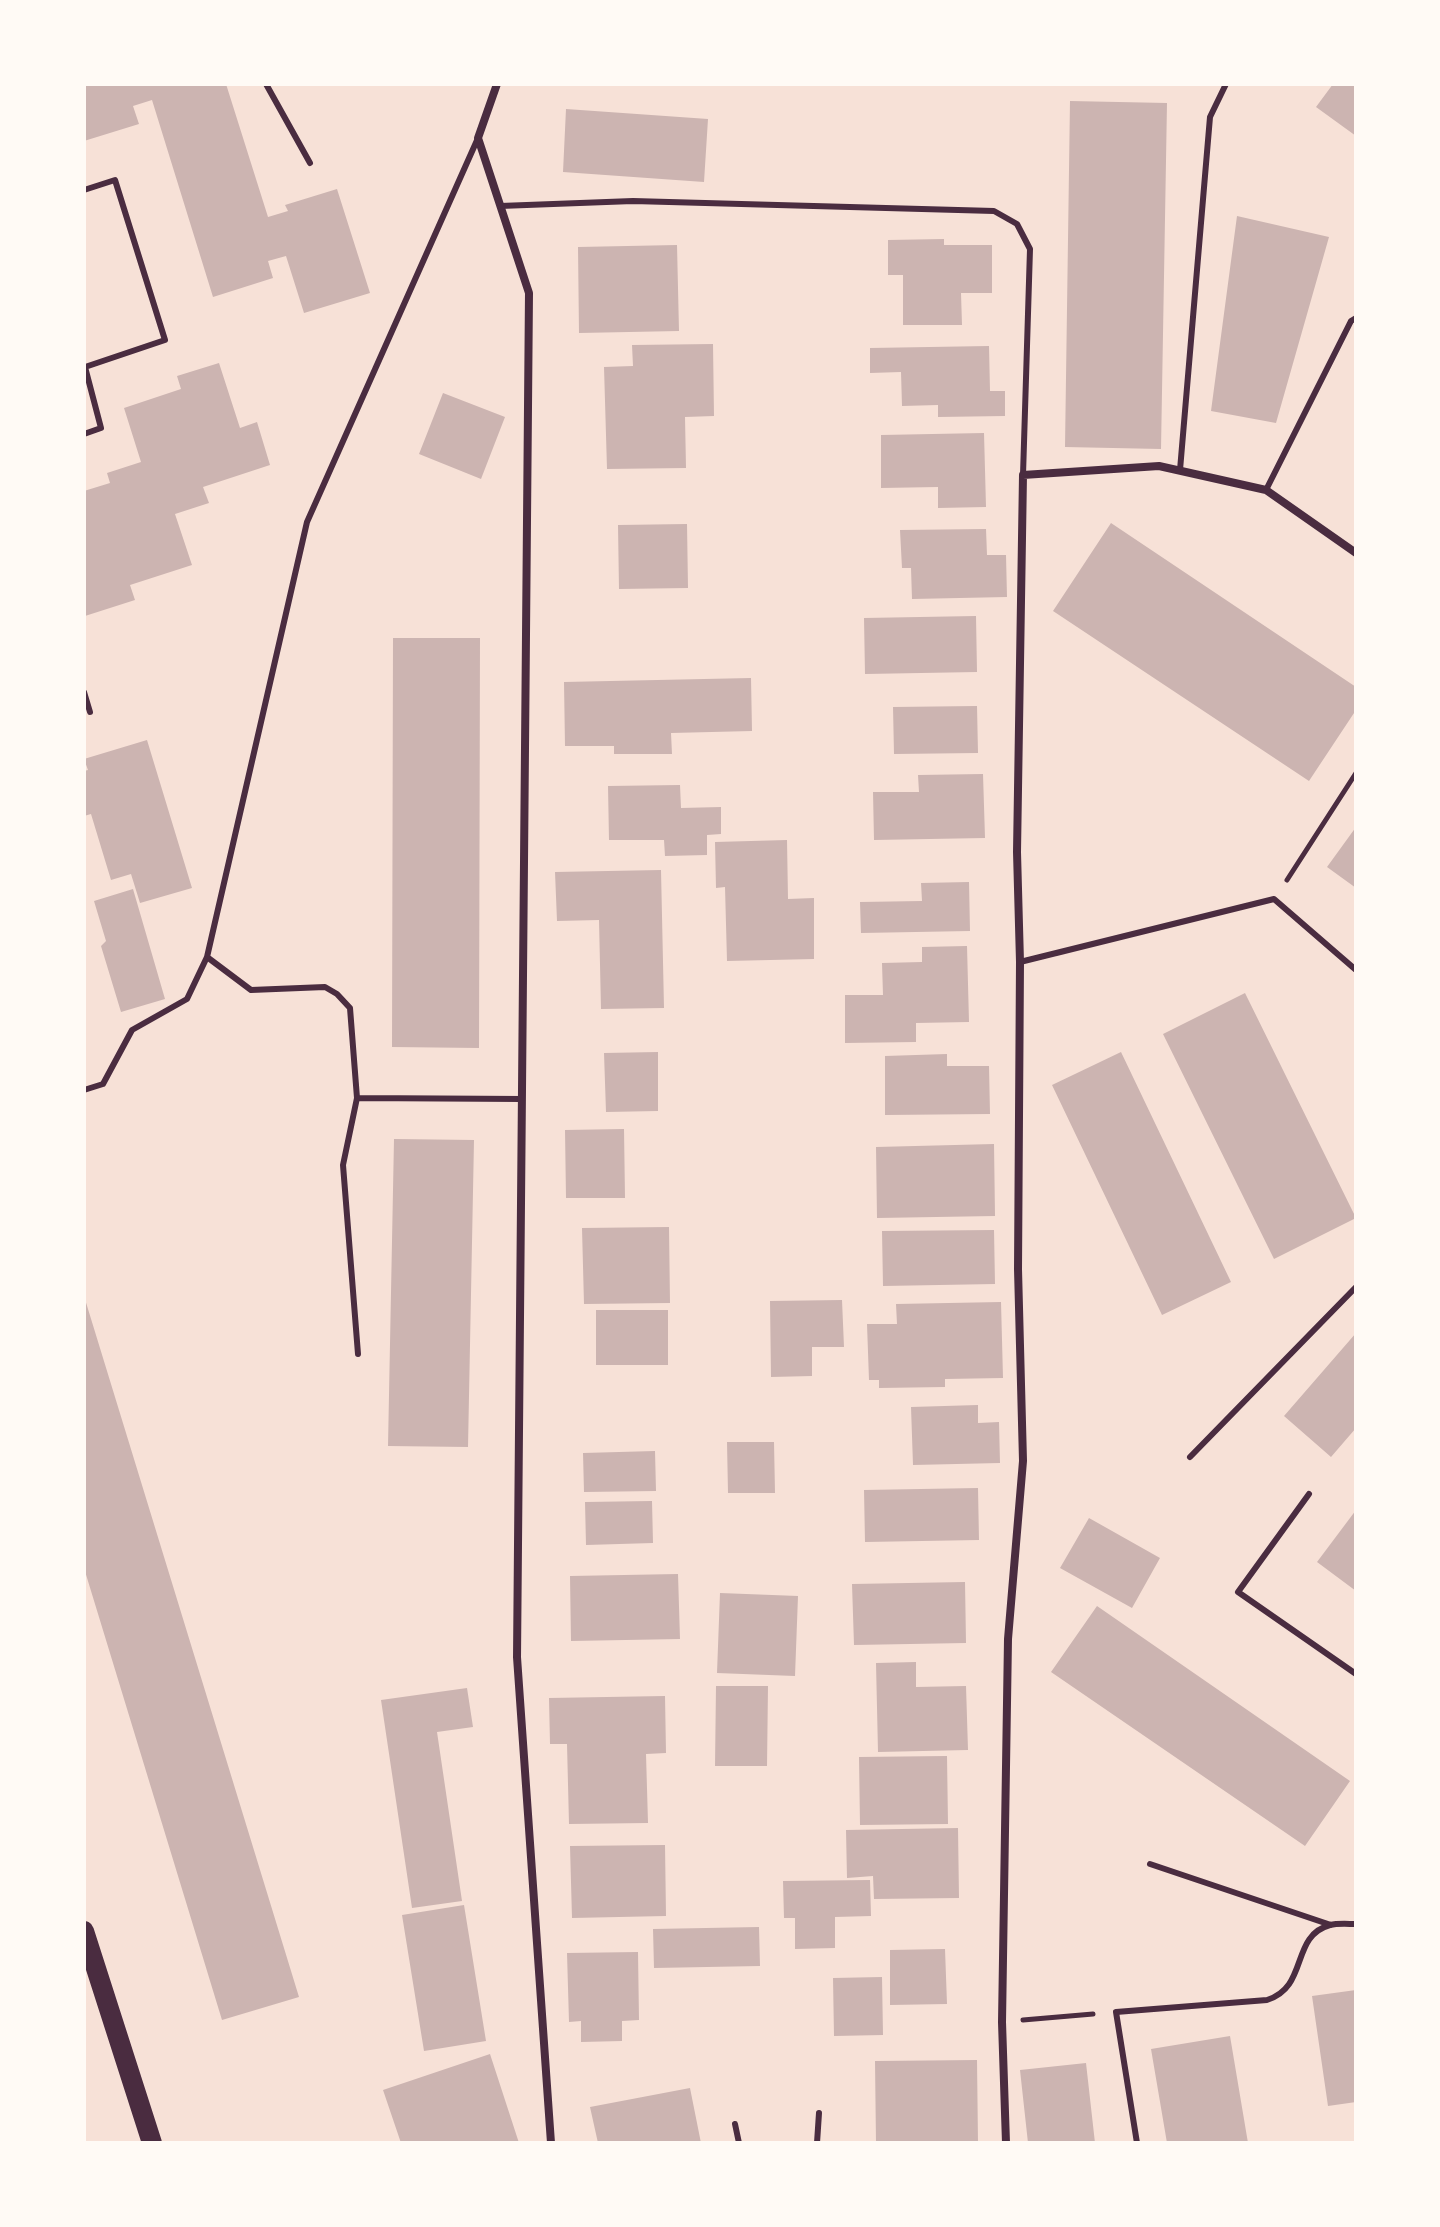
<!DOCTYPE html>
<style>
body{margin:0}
#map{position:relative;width:1440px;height:2227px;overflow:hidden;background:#f7e1d7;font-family:Merriweather,serif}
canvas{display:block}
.frame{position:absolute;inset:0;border:86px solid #fffaf5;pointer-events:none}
</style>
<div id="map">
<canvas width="1440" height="2227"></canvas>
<div class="frame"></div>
</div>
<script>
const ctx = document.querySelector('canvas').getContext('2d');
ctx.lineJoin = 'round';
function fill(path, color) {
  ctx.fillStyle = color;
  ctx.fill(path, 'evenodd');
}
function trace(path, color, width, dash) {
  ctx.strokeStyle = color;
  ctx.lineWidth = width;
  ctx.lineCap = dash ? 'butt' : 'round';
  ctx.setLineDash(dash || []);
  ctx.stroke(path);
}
const building = new Path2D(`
 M84,84H226L268,217L288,211L285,205L337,189L370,293L304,313L286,256L268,261L273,278L213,297L152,100L133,106L139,124L84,141Z
 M1333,84H1356V136L1316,107Z
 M1070,101L1167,103L1161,449L1065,447Z
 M566,109L708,119L704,182L563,172Z
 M1237,216L1329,237L1276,423L1211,411Z
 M944,239V245H992V293H961L962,325H903V275H888V240Z
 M677,245L679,331L579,333L578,247Z
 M713,344L714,416L685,417L686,468L607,469L604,367L633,366L632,345Z
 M989,346L990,391H1005V416L938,417V405L902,406L901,372L870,373V348Z
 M219,363L240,428L257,422L270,465L203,487L209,503L175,514L192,565L130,585L135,600L85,616L84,491L110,483L107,473L141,462L124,408L181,389L177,376Z
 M443,393L505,417L481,479L419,454Z
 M984,433L986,507L938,508V487L881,488V435Z
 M1111,523L1356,687V710L1309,781L1053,611Z
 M687,524L688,588L619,589L618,525Z
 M986,529L987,555H1006L1007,597L912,599L911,568H902L900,530Z
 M976,616L977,672L865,674L864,618Z
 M393,638H480L479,1048L392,1047Z
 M751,678L752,731L671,733L672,754H614V746H565L564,682Z
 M977,706L978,753L894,754L893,707Z
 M147,740L192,888L140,903L131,874L111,880L91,814L84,816V771L88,770L84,759Z
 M983,774L985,838L874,840L873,792H919L918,775Z
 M680,785L681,808L721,807V834L707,835V855L665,856L664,840H609L608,786Z
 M1356,827V888L1327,867Z
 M787,840L788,899L814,898V959L727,961L725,887L716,888L715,842Z
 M661,870L664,1008L601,1009L599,920L557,921L555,872Z
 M969,882L970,931L861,933L860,902L922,901L921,883Z
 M133,889L165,999L121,1012L101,946L106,941L94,901Z
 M967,946L969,1022L916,1023V1042L845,1043V995H883L882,963L922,962V947Z
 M1245,993L1356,1218L1274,1259L1163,1034Z
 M658,1052V1111L606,1112L604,1053Z
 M1121,1052L1231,1282L1162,1315L1052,1085Z
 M947,1054V1066H989L990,1114L885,1115V1056Z
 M624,1129L625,1198H566L565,1130Z
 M394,1139L474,1140L468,1447L388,1446Z
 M994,1144L995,1216L877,1218L876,1147Z
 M669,1227L670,1303L584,1304L582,1228Z
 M994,1230L995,1284L883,1286L882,1231Z
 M84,1296L299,1997L222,2020L84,1568Z
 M842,1300L844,1347H812V1376L771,1377L770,1301Z
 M1001,1302L1003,1378L945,1379V1387L879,1388V1380H869L867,1324H897L896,1304Z
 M596,1310H668V1365H596Z
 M1356,1333V1428L1331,1457L1284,1416Z
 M978,1405V1423L999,1422L1000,1463L913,1465L911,1407Z
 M727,1442H774L775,1493H728Z
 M655,1451L656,1491L584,1492L583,1453Z
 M978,1488L979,1540L865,1542L864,1490Z
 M652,1501L653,1543L586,1545L585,1502Z
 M1356,1510V1591L1317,1562Z
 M1089,1518L1160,1558L1132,1608L1060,1568Z
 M678,1574L680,1639L571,1641L570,1576Z
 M965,1582L966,1643L854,1645L852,1584Z
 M720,1593L798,1596L795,1676L717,1673Z
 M1097,1606L1350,1781L1305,1846L1051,1672Z
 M916,1662V1687L966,1686L968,1750L878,1752L876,1663Z
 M716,1686H768L767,1766H715Z
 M467,1688L473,1727L437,1732L462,1901L412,1908L381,1700Z
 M665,1696L666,1753L646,1754L648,1823L569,1824L567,1744H550L549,1698Z
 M947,1756L948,1824L860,1825L859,1757Z
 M958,1828L959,1898L874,1899L873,1876L847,1878L846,1830Z
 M665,1845L666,1916L572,1918L570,1846Z
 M870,1880L871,1916L835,1917V1948L795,1949V1918H784L783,1881Z
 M464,1905L486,2041L424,2051L402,1915Z
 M759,1927L760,1966L654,1968L653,1929Z
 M945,1949L947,2004L890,2005V1950Z
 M638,1952L639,2020L622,2021V2041L581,2042V2021L569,2022L567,1953Z
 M882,1977L883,2035L834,2036L833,1978Z
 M1356,1990V2102L1328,2106L1312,1996Z
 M1230,2036L1248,2143H1167L1151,2049Z
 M490,2054L519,2143H401L383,2090Z
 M977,2060L978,2143H876L875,2061Z
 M1086,2063L1095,2143H1028L1020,2070Z
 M690,2088L701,2143H598L590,2107Z`);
const path = new Path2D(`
 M1287,880L1356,773
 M1023,2020L1093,2014`);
const service = new Path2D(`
 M266,84L310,163
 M478,138L307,522L207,957L251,990L325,987L337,994L350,1008L357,1098L522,1099
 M84,190L115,180L165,340L85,367L101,428L84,434
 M500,206L633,201L994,211L1017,224L1030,249L1023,475
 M1180,470L1210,117L1226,84
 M1266,490L1351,321L1356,318
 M84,692L90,712
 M1020,962L1274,899L1356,970
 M84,1090L103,1084L132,1030L187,999L207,957
 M357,1098L343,1165L358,1354
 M1190,1457L1356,1287
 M1309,1494L1238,1592L1356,1674
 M1150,1864L1331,1925
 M735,2124L739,2143
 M817,2143L819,2113
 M1137,2143L1116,2012L1267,2000C1309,1987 1290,1936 1330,1925C1338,1923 1348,1924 1356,1924`);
const minor = new Path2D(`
 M497,84L478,138L529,293L517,1657L551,2143
 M1006,2143L1002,2022L1008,1639L1023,1461L1018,1269L1020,962L1017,852L1023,475L1159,466L1266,490L1356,553`);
const primary = new Path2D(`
 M84,1931L152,2143`);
fill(building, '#ccb4b1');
trace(path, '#4a2c40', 5);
trace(service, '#4a2c40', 6);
trace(minor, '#4a2c40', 8);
trace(primary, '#4a2c40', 20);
</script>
